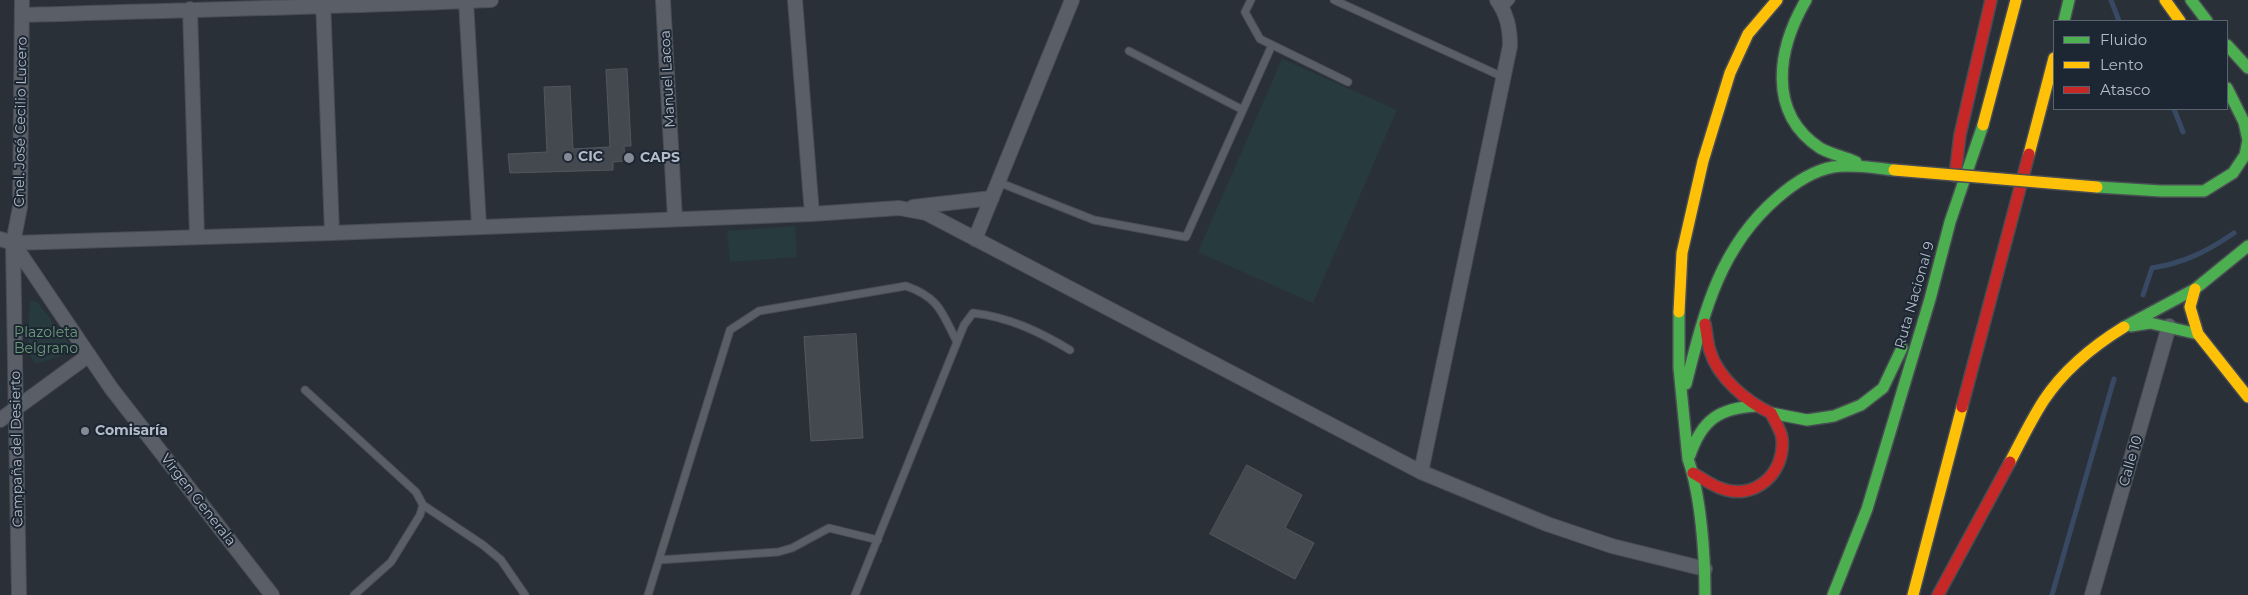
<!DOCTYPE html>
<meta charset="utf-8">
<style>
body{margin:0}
#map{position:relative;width:2248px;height:595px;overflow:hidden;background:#2a3038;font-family:Montserrat,sans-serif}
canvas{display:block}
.legend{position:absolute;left:2053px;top:20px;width:175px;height:90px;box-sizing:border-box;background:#1d2633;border:1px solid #59626f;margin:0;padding:6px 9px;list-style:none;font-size:15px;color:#b4bcc9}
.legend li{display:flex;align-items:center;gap:10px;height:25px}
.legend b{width:25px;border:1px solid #59626f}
</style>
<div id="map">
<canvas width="2248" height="595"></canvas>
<ul class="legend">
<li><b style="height:6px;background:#4caf50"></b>Fluido</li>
<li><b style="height:6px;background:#ffc107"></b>Lento</li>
<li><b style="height:6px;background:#c62828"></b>Atasco</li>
</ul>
</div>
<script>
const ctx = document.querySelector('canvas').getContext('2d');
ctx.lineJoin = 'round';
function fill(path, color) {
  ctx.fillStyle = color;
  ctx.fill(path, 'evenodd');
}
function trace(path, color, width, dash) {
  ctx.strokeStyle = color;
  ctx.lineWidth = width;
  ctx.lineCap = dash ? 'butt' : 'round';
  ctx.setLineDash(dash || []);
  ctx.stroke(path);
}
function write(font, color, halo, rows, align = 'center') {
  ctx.font = font + ' Montserrat,sans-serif';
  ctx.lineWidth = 4;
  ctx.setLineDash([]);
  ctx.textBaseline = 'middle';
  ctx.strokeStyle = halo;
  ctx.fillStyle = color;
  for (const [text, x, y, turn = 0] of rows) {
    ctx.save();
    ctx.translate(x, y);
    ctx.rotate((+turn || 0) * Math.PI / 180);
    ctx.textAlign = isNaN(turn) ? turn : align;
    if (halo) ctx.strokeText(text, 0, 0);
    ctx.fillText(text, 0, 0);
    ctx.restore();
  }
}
const green = new Path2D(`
 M1282,59L1397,110L1313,303L1198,252Z
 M795,226L797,257L730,262L727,231Z
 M30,301L37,302L69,343L64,355L35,364L30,355L28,343Z`);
const stream = new Path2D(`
 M2111,0L2119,21
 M2174,109L2183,132
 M2143,295L2152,268C2184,263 2208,251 2234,233
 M2052,595L2114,379`);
const building = new Path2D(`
 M627,69L631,146H624L625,161L613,162V170L510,173L508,154L547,152L544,87L570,86L573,149L610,147L606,70Z
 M856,334L863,438L811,441L804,337Z
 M1247,465L1302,495L1285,528L1314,543L1295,579L1210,534Z`);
const lane = new Path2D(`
 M1251,0L1245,12L1260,39L1348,82
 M1334,0L1503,77
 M1503,9L1511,0
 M1129,51L1243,110
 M998,182L1094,220L1186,237L1272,45
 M305,390L416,492L423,505L420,515L391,562L354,595
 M423,505L483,545L501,560L525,595
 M659,560L778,552L792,548L829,528L878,540
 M648,595L730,330L759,311L906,286C940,298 942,313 957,342
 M855,595L964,325L973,313C1009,317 1040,332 1070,350`);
const street = new Path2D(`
 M323,0L332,233
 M663,0L675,219
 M795,0L812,214
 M466,1L479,226
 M190,9L197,236
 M23,15C179,10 335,7 491,0
 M913,207L992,198
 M0,239L13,243L332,233L812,214L899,208L926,213L1421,472L1547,524L1612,546L1705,569
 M975,239L1072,0
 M13,243L111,388L272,595
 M0,420L89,355
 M1421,472L1510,46C1510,28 1507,14 1497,0
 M19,595L13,243L20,207L22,0
 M2092,595L2169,326`);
const fast = new Path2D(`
 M1806,0C1778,48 1766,112 1820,148C1832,155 1844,156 1856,162
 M2191,0L2207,21
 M2064,21L2069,0
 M2227,45L2248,68
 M2097,187L2161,191H2204L2233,173L2245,155L2248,140L2244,122L2227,88
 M1679,312V368L1688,459C1701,496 1705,555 1705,595
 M2131,326L2150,323L2198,334
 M2124,327L2195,289L2248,246
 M1686,384C1704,313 1719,248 1777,198C1793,184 1811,171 1833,167C1853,164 1874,168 1894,170
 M1771,413L1807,420L1834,416L1861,405L1883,388L1902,348
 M1690,455C1702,420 1719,408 1756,406
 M1833,595L1867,509L1930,299L1950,222L1983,125`);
const slow = new Path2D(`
 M2165,0L2180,21
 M1983,125L2016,0
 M2029,154L2054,58
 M2195,289L2190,307L2198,334L2248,397
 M1679,312L1682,253L1703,161L1730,73L1748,34L1777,0
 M2010,462C2021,441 2031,420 2044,400C2064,370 2093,346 2124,327
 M1913,595L1962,407`);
const jam = new Path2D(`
 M1955,176L1960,135L1991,0
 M1962,407L2029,154
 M1693,473C1702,478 1711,485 1720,488C1754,502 1786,473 1782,438C1781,430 1774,420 1771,413C1747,402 1718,378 1710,351C1707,342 1707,333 1705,324
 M1938,595L2010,462`);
const slowBridge = new Path2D(`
 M1894,170L2097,187`);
const markers = [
 [568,157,5,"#848b96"],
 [629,158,6,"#848b96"],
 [85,431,5,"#848b96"]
];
const streetNames = [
 ["Manuel Lacoa",668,79,-93],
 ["Cnel. José Cecilio Lucero",21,122,-89],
 ["Ruta Nacional 9",1915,295,-74],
 ["Campaña del Desierto",17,449,-91],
 ["Calle 10",2131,461,-74],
 ["Virgen Generala",198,500,52]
];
const poiNames = [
 ["CIC",578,157],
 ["CAPS",640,158],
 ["Comisaría",95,431]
];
const parkNames = [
 ["Plazoleta",46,333],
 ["Belgrano",46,349]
];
fill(green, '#273a3e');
trace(stream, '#384963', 5);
fill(building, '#444950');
trace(building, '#52575f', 1);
trace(lane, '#484c53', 9);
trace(street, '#484c53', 16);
trace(fast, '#484c53', 14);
trace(slow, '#484c53', 14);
trace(jam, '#484c53', 14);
trace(lane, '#5a5e66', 7);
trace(street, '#5a5e66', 14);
trace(fast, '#4caf50', 11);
trace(slow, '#ffc107', 11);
trace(jam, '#c62828', 11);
trace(slowBridge, '#484c53', 14, []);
trace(slowBridge, '#ffc107', 11);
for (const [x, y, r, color] of markers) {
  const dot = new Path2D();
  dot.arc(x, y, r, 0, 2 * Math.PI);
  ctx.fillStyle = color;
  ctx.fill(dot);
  trace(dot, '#1d2633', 2);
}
write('14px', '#b4bcc9', '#1d2633', streetNames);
write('bold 14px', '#b4bcc9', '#1d2633', poiNames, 'left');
write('14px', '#6b9a76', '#1d2633', parkNames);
</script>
